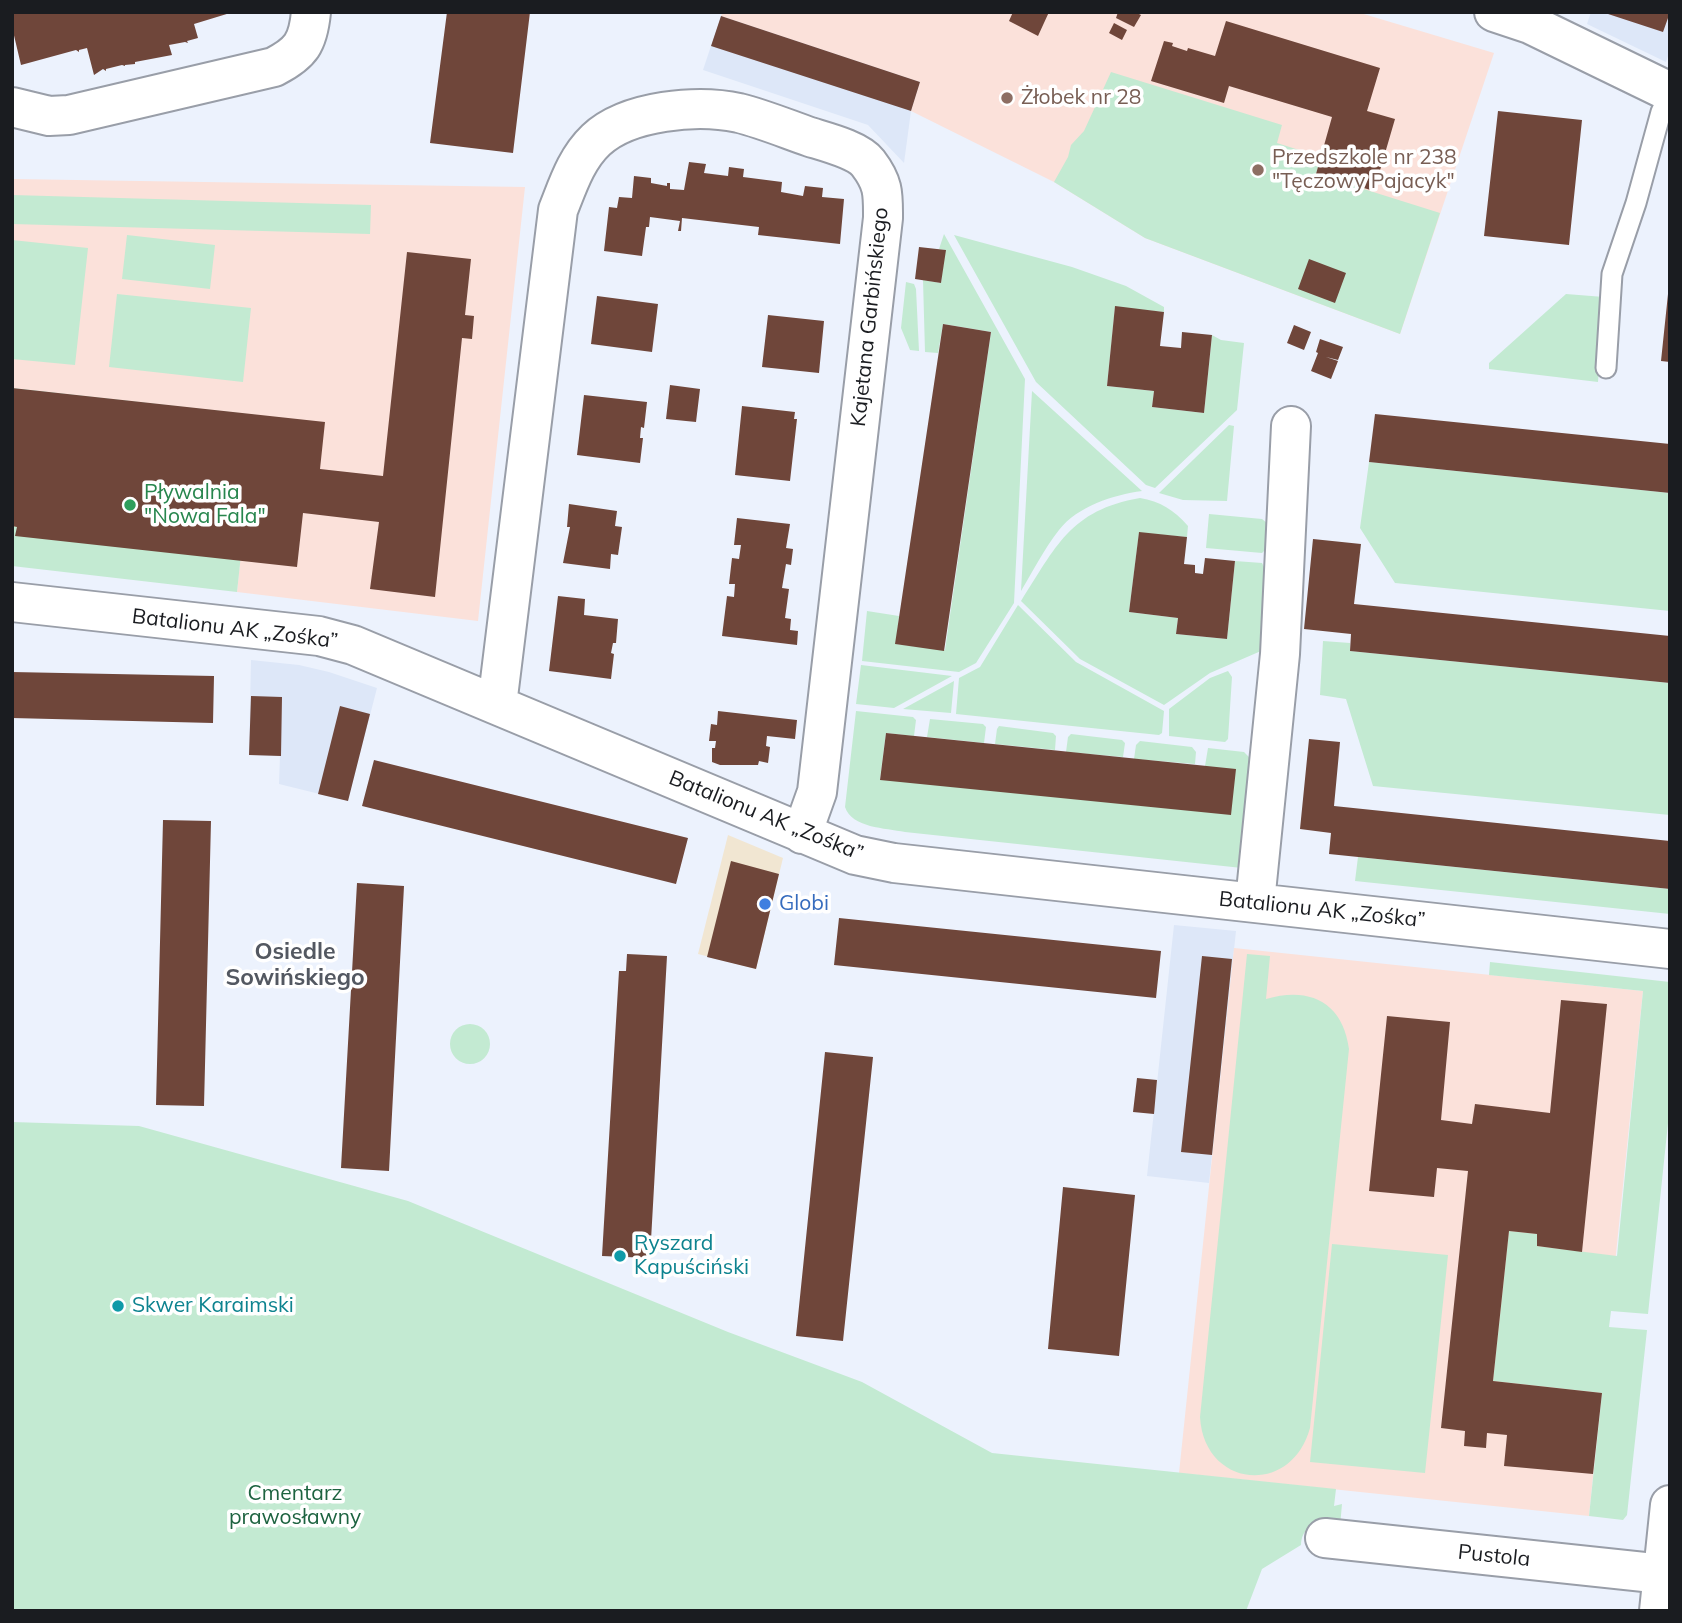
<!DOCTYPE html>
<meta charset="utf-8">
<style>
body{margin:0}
#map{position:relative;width:1682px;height:1623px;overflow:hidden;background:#ecf2fd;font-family:Mulish,sans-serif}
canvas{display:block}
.frame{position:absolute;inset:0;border:14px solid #1a1c20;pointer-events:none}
</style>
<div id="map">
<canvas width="1682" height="1623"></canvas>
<div class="frame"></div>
</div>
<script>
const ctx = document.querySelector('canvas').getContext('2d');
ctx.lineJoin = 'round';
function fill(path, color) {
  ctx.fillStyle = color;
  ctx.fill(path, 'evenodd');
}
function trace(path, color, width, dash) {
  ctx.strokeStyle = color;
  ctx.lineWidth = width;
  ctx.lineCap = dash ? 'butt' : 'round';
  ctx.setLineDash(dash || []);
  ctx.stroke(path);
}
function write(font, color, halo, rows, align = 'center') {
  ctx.font = font + ' Mulish,sans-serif';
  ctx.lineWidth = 7;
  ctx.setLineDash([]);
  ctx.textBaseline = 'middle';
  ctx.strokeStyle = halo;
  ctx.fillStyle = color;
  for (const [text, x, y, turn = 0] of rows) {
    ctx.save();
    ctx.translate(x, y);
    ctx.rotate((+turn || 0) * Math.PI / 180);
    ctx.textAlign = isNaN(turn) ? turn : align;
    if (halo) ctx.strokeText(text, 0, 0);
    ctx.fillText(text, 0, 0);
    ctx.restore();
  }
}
const commercial = new Path2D(`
 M728,835L783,858L756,969L698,954Z`);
const built = new Path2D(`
 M1591,12H1670V50L1666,62L1587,24Z
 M721,16L920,82L911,111L904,163L868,125L703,70Z
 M251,660L299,665L329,672L377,688L348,801L279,784L280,756L249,755Z
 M1174,925L1236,931L1209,1183L1147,1176Z`);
const education = new Path2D(`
 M723,12H1357L1494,53L1400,334L1145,238L1054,182L911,111L920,82L721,16Z
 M12,179L525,187L478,621L237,592L255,415L12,388Z
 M1234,948L1643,991L1589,1516L1179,1473Z`);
const green = new Path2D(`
 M1111,72L1282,125L1277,143L1321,157L1316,174L1440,213L1400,334L1145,238L1054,182L1068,157L1071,145L1084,131Z
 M12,195L371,205L370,234L12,224Z
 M944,234L1025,379L1014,603L976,663L959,672L862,661L867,611L899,616L896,644L945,650L991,332L943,324L938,353L925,352L923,280L941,283L945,250L939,249Z
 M127,235L215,245L210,289L122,279Z
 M954,235L1072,267L1126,286L1164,307V312L1115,307L1107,386L1154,391L1152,407L1204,413L1212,335L1221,340L1244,343L1237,410L1155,488L1146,485L1036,382Z
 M12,240L88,248L75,365L12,359Z
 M906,282L914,284L916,289L919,351L910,350L901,328Z
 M117,294L251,308L243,382L109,367Z
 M1566,294L1604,297L1598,382L1489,369V363Z
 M12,388L256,415L237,592L12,566Z
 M1032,391L1142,491C1113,495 1078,506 1059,530C1044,549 1033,571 1021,591Z
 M1229,425L1234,426L1227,501L1183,500L1159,493Z
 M1369,462L1670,493V611L1395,583L1360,528Z
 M1140,498C1160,501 1174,510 1188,526L1187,537L1139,533L1129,612L1178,618L1176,634L1227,639L1235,561L1262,563L1265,569L1261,651L1210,673L1164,705L1080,659L1021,601C1056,547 1070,510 1140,498Z
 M1209,514L1262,519L1267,523L1265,550L1262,553L1206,548Z
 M1018,605L1076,662L1164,711L1162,733L1159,735L956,714L959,678L980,667Z
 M1323,641L1350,643V651L1670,683V815L1373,786L1346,699L1320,695Z
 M861,665L952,676L894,708L856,704Z
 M1228,671L1232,677L1228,739L1225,742L1169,736V709L1210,678Z
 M954,681L951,713L903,709Z
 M856,711L913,717L916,720L914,736L886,733L880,779L1205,766L1208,748L1244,752L1251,759L1242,868L905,832C885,828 852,828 845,807Z
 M930,719L983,724L986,727L984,743L927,737Z
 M999,726L1053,733L1056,736L1055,750L995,744L997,729Z
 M1071,734L1122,740L1125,743L1123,757L1066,752L1068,737Z
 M1140,741L1192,747L1196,752L1195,764L1134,759L1136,745Z
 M1358,857L1670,889V914L1355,881Z
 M1247,954L1270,956L1266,999C1309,986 1343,1002 1349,1049L1310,1428C1291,1497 1204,1488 1200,1417Z
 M1490,962L1670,982V1104L1648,1314L1611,1311L1609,1327L1647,1330L1627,1515L1623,1520L1589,1516L1602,1393L1493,1381L1509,1231L1537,1234V1246L1617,1256L1643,991L1489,975Z
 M450 1044a20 20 0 1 1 40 0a20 20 0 1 1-40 0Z
 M12,1122L139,1126L408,1201L728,1332L862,1382L992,1453L1336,1489L1334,1506L1342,1504L1340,1526C1322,1525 1302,1521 1301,1545L1262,1569L1246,1611H12Z
 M1332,1244L1448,1255L1425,1473L1310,1462Z`);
const building = new Path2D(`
 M12,12H230V13L194,24L198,38L187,41L188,43L185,42L169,45L172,55L135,62V64L125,65V66L122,65L106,69V71L103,69L94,75L87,48L79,50V52L76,50L21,65L12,27Z
 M447,12H530L513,153L430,143Z
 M1013,12H1049L1038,36L1009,21Z
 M1118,12H1135L1141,15L1134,27L1116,18Z
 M1670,12V19L1668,18L1663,32L1605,13Z
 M721,16L920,82L911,111L711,46Z
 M1226,21L1380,68L1367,111L1395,119L1374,191L1316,174L1332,117L1229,86L1224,103L1151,81L1164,41L1173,43L1172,46L1187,51L1188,48L1215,56Z
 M1114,23L1127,30L1122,40L1109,33Z
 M1498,111L1582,120L1569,245L1484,236Z
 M689,162L706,164L704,173L728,176L729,167L744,169L743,177L782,182L781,192L803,196L805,186L823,188L822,197L844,199L840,244L758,235L759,227L682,218L681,231H678L680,221L650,217L649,227H646L642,256L604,251L609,207L617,208L619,197L632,198L634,176L651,178V183L667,186V183H670V189L684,190Z
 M919,247L946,250L941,283L915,279Z
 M407,252L471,259L465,315L474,316L472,339L462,338L435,597L370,589L379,522L303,513L297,567L15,536L17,527L12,526V388L325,422L320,469L383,476Z
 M1309,259L1346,273L1335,303L1298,289Z
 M1668,294H1670V362L1661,361Z
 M597,296L658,304L652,352L591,344Z
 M1115,306L1164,312L1160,346L1181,348L1182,332L1212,335L1204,413L1152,407L1154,391L1107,386Z
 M768,315L824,321L819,373L762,367Z
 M943,324L991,332L944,651L895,644Z
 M1294,325L1311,332L1304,350L1287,343Z
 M1320,339L1343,347L1338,360L1326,357L1338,361L1331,379L1311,371L1318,353L1316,352Z
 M670,385L700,389L696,422L666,419Z
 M584,395L647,402L644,428L641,427L640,438H643L640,463L577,455Z
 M742,406L795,412L794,419H797L790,481L735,475Z
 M1375,414L1670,444V493L1369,462Z
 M569,504L617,511L615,526L622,527L618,555L611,554L610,569L563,563L570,527H567Z
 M737,518L790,524L786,548L793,549L791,565L786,564L782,588L789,589L785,618L791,619L790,630L798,631L797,645L722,636L727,596L734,597L735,584H729L732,558L739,559L741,545H734Z
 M1139,532L1187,537L1184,564L1195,565V573L1203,574L1205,558L1235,561L1227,639L1176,634L1178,618L1129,612Z
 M1313,539L1361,544L1354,604L1670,636V683L1350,651L1351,634L1304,629Z
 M558,596L585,599L584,615L618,619L616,643H613L611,653L614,654L611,679L549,671Z
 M12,672L214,676L213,723L12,718Z
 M251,696L282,697L281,756L249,755Z
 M340,706L370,714L348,801L318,794Z
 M718,711L797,720L795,739L767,736L766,746L770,747L768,763L759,761L758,765H720L712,762V748H715L716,741H709L711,724L717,725Z
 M886,733L1236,769L1231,815L880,780Z
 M1309,739L1340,742L1334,806L1670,841V889L1329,854L1331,833L1300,829Z
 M374,760L688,838L676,884L362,806Z
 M163,820L211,821L204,1106L156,1105Z
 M731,861L779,874L756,969L707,957Z
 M357,883L404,886L389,1171L341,1168Z
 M839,918L1161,951L1156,998L834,965Z
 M627,954L667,956L650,1258L602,1256L619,971H626Z
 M1202,956L1232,959L1212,1155L1181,1152Z
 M1561,1000L1607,1004L1582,1252L1537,1246V1234L1509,1231L1493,1381L1602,1393L1593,1474L1504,1466L1507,1435L1487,1433L1486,1448L1464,1446L1465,1431L1441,1428L1468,1171L1437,1168L1434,1197L1369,1191L1387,1016L1450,1022L1441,1120L1472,1124L1475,1104L1550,1113Z
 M825,1052L873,1057L843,1341L796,1336Z
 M1137,1078L1157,1080L1154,1114L1133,1112Z
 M1063,1187L1135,1195L1119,1356L1048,1349Z`);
const lane = new Path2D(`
 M1606,368L1612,274L1636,203L1661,112L1670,93`);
const street = new Path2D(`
 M1494,12L1530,24L1670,92
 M12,107L49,116L69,115L274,67C301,53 308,43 311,12
 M12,602L319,636L353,645L855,855L894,863L1670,949
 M497,705L558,210C568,185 576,159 596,140C628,110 698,104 739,113C763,119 787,129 810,137C826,142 858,150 868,163C884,184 883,194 883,218L817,792L802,834
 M1255,902L1280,654L1291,426
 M1325,1538L1663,1574`);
const secondary = new Path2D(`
 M1659,1611L1670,1505`);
const markers = [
 [1007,98,7,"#8d6e63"],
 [1258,170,7,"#8d6e63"],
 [130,505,7,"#2e9e5b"],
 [765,904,7,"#3f7fe0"],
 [620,1256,7,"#0f9aa8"],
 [118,1306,7,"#0f9aa8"]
];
const educationNames = [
 ["Żłobek nr 28",1021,98],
 ["Przedszkole nr 238",1272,158],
 ["\"Tęczowy Pajacyk\"",1272,182]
];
const streetNames = [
 ["Kajetana Garbińskiego",870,317,-84],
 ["Batalionu AK „Zośka”",235,629,7],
 ["Batalionu AK „Zośka”",766,816,22],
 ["Batalionu AK „Zośka”",1322,910,6],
 ["Pustola",1494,1556,6]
];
const leisureNames = [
 ["Pływalnia",144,493],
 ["\"Nowa Fala\"",144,517]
];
const shopNames = [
 ["Globi",779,904]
];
const cultureNames = [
 ["Ryszard",634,1244],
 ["Kapuściński",634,1268],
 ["Skwer Karaimski",132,1306]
];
const parkNames = [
 ["Cmentarz",295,1494],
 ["prawosławny",295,1518]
];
const neighbourhoodNames = [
 ["Osiedle",295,952],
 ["Sowińskiego",295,978]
];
fill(commercial, '#f1e6d2');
fill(built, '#dde7f8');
fill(education, '#fbe1da');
fill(green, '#c3ead2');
fill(building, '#6f463a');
trace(lane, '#999ea8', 23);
trace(street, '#999ea8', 42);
trace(secondary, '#999ea8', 42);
trace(lane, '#fff', 19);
trace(street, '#fff', 38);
trace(secondary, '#fff', 38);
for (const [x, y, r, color] of markers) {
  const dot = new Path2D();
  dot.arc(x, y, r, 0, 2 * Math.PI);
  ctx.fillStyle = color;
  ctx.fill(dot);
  trace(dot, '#fff', 2.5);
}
write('21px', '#785e54', '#fff', educationNames, 'left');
write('21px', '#1a1c20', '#fff', streetNames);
write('21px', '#27864d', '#fff', leisureNames, 'left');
write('21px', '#366cbe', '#fff', shopNames, 'left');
write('21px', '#0d838f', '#fff', cultureNames, 'left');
write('21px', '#1d6340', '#fff', parkNames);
write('bold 23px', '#535861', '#fff', neighbourhoodNames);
</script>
